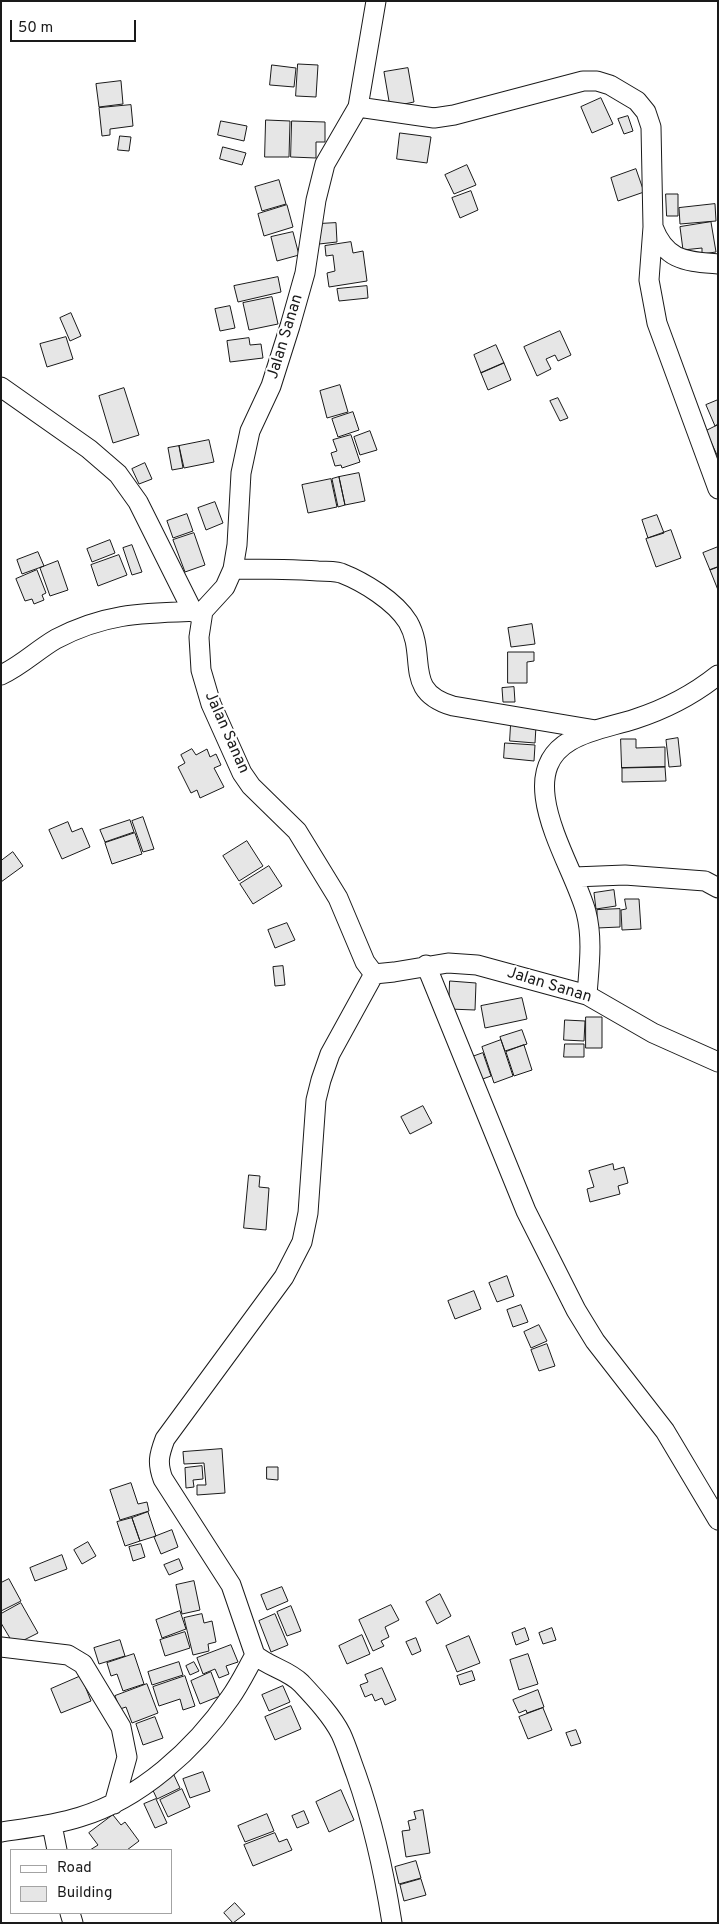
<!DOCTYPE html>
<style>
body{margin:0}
#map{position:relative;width:719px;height:1924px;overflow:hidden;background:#fff;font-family:Overpass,sans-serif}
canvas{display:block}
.frame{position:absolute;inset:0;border:2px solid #1a1a1a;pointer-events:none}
.legend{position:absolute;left:10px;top:1849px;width:162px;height:65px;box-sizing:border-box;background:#fff;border:1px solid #a3a3a3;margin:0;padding:6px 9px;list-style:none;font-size:15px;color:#1a1a1a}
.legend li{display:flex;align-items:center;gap:10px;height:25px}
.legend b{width:25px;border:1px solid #a3a3a3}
.scale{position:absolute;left:10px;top:20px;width:126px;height:22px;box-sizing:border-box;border:2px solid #1a1a1a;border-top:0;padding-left:6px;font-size:15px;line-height:18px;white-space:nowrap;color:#1a1a1a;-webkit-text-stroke:4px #fff;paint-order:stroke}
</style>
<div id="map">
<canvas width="719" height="1924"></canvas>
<div class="frame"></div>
<ul class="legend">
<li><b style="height:6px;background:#fff"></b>Road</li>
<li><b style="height:14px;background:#e6e6e6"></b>Building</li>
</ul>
<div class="scale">50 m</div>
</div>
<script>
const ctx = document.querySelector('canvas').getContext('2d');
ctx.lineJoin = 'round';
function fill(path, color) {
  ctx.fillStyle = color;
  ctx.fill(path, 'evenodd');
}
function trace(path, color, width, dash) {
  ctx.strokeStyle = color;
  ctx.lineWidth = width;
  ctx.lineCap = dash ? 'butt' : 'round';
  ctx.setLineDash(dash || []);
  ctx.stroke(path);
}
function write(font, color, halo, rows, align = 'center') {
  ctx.font = font + ' Overpass,sans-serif';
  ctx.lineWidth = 4;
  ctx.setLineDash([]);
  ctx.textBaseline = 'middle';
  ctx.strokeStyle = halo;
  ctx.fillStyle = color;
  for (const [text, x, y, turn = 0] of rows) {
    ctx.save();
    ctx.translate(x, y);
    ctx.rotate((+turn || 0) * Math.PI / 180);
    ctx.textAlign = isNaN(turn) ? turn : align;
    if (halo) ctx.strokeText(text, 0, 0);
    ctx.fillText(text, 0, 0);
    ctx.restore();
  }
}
const building = new Path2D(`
 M298,64L318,65L316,97L296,96Z
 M272,65L296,68L294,87L270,85Z
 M408,68L414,102L390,107L384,72Z
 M121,81L123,104L99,107L96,84Z
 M601,98L613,124L592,133L581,107Z
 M131,105L133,126L110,129V135L102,136L99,108Z
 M628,116L633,131L624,134L618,119Z
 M266,120L290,121L289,157H265Z
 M221,121L247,126L244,141L218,135Z
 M292,121L325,122V142H316V158L291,157Z
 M400,133L431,137L427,163L397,159Z
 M120,136L131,137L129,151L118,150Z
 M223,147L246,153L242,165L220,159Z
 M467,165L476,185L454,194L445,175Z
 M636,169L644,192L618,201L611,178Z
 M279,180L286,204L262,211L255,187Z
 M471,191L478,210L460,218L452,198Z
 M666,194H678V216H667Z
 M715,204L716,221L680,224L679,208Z
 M287,205L293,227L264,236L258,214Z
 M711,222L716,252L702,254V248L683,250L680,227Z
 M336,223L337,242L319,244L318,224Z
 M293,232L299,255L277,261L271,237Z
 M351,242L353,253L363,251L367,281L329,287L327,273L335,271L333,255L326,256L325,246Z
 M278,277L281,292L238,302L234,286Z
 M367,286L368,298L339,301L337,289Z
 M272,297L278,324L249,330L243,303Z
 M230,306L235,328L220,331L215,309Z
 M71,313L81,336L70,341L60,318Z
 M560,331L571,355L558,361L555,355L546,359L551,369L537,376L524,347Z
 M66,337L73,359L47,367L40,344Z
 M249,338L250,345L261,344L263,358L230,362L227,341Z
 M496,345L504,363L481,373L474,355Z
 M504,363L511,380L488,390L481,373Z
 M340,385L348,412L327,418L320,391Z
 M124,388L139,435L113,443L99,396Z
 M558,398L568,418L560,421L550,401Z
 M718,400V424L715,426L706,405Z
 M353,412L359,430L338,437L332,419Z
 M718,425V455H717L706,431Z
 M370,431L377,450L360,455L354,437Z
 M351,435L360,462L342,468L341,465L335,466L331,453L337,451L333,440Z
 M209,440L214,462L184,468L179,446Z
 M179,446L183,468L172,470L168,448Z
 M145,463L152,479L139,484L132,469Z
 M359,473L365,501L345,505L339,477Z
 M339,477L345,505L338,507L332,479Z
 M331,479L337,507L308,513L302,485Z
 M215,502L223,523L206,530L198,508Z
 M187,514L193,531L173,538L167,521Z
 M657,515L664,533L648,538L642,520Z
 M671,530L681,558L656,567L646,539Z
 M194,533L205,565L185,572L173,540Z
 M110,540L115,553L92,562L87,549Z
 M132,545L142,572L132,575L123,548Z
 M718,547V567L710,570L703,553Z
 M38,552L44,566L22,574L17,560Z
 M119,555L127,575L98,586L91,565Z
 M58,561L68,590L50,596L40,568Z
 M718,567V590L710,570Z
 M37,570L46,593L42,595L44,600L34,604L32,599L25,601L16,579Z
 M532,624L535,644L511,647L508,628Z
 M508,652H534V661L527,662V683H508Z
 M514,687L515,702H503L502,688Z
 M511,724L536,726L535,743L510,741Z
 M678,738L681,766L669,767L666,740Z
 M621,739H636V748L665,747V767L622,768Z
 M505,743L535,745L534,761L504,758Z
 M192,749L196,755L207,749L210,757L216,754L221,765L214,768L224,787L200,798L197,790L191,793L178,767L185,763L181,755Z
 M665,767L666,781L622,782V768Z
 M143,817L154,849L143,852L132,821Z
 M130,820L134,832L105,842L100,830Z
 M68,822L72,832L82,828L90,847L62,859L49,830Z
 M135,833L142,854L112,864L105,843Z
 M247,841L263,866L239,881L223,856Z
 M13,852L23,866L1,882V861Z
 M269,866L282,886L253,904L240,884Z
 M614,890L616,906L596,909L594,893Z
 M625,899H639L641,929L622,930L621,910L626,909Z
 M620,909V927L597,928V910Z
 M287,923L295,940L275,948L268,930Z
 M283,966L285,985L275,986L273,967Z
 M450,981L476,983L475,1010L449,1009Z
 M522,998L527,1019L485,1028L481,1006Z
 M586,1017H602V1048H586Z
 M565,1020L585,1021L584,1041L564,1040Z
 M522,1030L527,1044L505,1051L500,1037Z
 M501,1040L513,1076L494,1083L482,1047Z
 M565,1044H584V1057H564Z
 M524,1045L532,1070L514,1076L506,1052Z
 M483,1053L491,1076L480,1080L472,1057Z
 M423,1106L432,1123L410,1134L401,1117Z
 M613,1164L614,1170L624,1167L628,1183L618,1186L620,1194L590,1202L587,1189L594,1187L589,1171Z
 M249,1175L260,1176L259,1187L269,1188L266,1230L244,1228Z
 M507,1276L514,1296L497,1302L489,1283Z
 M474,1291L481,1309L455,1319L448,1301Z
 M521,1305L528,1322L513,1327L507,1310Z
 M539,1325L547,1341L531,1348L524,1332Z
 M547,1344L555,1366L539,1371L531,1350Z
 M222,1449L225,1493L197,1495V1485H206L204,1463L184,1464L183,1452Z
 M202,1466L203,1479L193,1480L194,1487L186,1488L185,1468Z
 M267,1467H278V1480L267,1479Z
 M131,1483L138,1504L147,1502L149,1511L120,1520L110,1490Z
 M148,1512L156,1536L140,1541L132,1518Z
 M132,1518L140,1541L125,1546L117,1522Z
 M172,1530L178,1547L161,1554L154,1537Z
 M88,1542L96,1556L82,1564L74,1550Z
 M141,1544L145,1557L133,1561L129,1547Z
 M62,1555L67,1569L35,1581L30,1568Z
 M179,1559L183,1569L169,1575L164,1565Z
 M9,1579L21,1601L1,1611V1583Z
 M194,1581L200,1610L182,1614L176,1585Z
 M282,1587L288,1601L267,1610L261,1595Z
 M440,1594L451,1616L437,1624L426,1602Z
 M21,1603L38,1633L14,1645L1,1623V1614Z
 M391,1605L399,1620L385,1627L389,1637L381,1641L384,1646L373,1651L359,1620Z
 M291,1606L301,1631L287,1636L277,1612Z
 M180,1611L186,1629L162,1638L156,1620Z
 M202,1614L204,1623L212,1621L216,1642L208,1644L209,1651L193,1655L184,1618Z
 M275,1614L288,1645L271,1652L259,1621Z
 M525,1628L529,1640L516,1645L512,1633Z
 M552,1628L556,1640L543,1644L539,1633Z
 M185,1632L190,1648L165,1656L160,1640Z
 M362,1635L370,1654L347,1664L339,1646Z
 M469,1636L480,1663L457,1672L446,1646Z
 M416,1638L421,1651L412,1655L406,1642Z
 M120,1640L125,1656L99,1664L94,1648Z
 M231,1645L238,1662L226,1666L229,1674L219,1678L215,1669L203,1674L197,1658Z
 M134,1654L144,1684L123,1691L117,1674L111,1676L107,1663Z
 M528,1654L538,1684L519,1690L510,1660Z
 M179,1662L183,1675L152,1685L148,1672Z
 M194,1662L199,1671L190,1675L186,1666Z
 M382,1668L396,1700L385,1705L382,1698L375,1701L372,1694L365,1697L360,1685L368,1682L365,1675Z
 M472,1671L475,1680L460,1685L457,1676Z
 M211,1672L220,1696L200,1704L191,1681Z
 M81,1676L91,1701L61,1713L51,1689Z
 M185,1676L195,1706L183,1710L180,1699L159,1706L153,1687Z
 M147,1684L158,1713L132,1723L126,1707L120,1709L115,1696Z
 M283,1686L290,1702L269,1711L262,1695Z
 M538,1690L544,1707L527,1713L526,1710L519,1713L513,1700Z
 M291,1706L301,1729L275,1740L265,1717Z
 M543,1708L552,1730L528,1739L519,1717Z
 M155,1717L163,1738L143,1745L136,1724Z
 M576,1730L581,1743L571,1746L566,1733Z
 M203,1772L210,1791L190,1798L183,1779Z
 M173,1773L180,1788L157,1799L150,1784Z
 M182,1789L190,1807L168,1817L160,1800Z
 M341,1790L354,1820L329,1832L316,1802Z
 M156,1799L167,1823L155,1828L144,1804Z
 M423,1810L430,1853L406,1857L402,1831L410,1830L408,1821L416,1819L414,1812Z
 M304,1811L309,1823L297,1828L292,1816Z
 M267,1814L274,1831L245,1842L238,1826Z
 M113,1815L121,1825L125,1822L139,1841L127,1850H90L98,1845L89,1833Z
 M275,1833L279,1842L287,1839L292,1850L253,1866L244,1845Z
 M416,1861L421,1878L399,1884L395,1867Z
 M421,1879L426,1895L404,1901L400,1885Z
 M235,1903L245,1914L233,1923L224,1913Z`);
const minor = new Path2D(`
 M376,1L358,107L325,164L316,200L305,273L290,326L271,386L250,431L241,473L237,545L233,569L225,587L203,611L199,637L201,670L211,704L242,773L251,786L297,831L338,898L365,962L374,974L394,972L448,963L477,965L587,995L653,1033L718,1062
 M358,107L434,118L454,115L583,81H597L610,85L637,101L646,112L651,127L653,227C666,261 685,261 718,264
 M653,227L649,280L657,323L718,489
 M1,387L89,449L118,474L138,502L193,612
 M233,569C262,569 290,569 318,571C325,571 334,571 341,573C364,582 395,601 408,622C428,657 402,691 453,706L596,730
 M1,675C21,666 37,650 56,639C107,612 146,613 202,611
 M574,877L625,875L705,881L718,888
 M426,965L526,1211L576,1310L595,1341L665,1431L718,1520
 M374,974L330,1054L321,1080L316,1100L308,1213L302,1242L284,1277L165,1439C159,1455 157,1463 163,1479L231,1585L255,1655C269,1667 288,1670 301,1683C315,1698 332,1716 341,1734C347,1747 351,1761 356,1774C373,1822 384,1872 392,1923
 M587,995C589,967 593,939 586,912C573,863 510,776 570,741C590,729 614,726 635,719C666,709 693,695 718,675
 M1,1647L68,1655L83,1664L121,1727L127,1757L114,1804
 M52,1825L57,1850
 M1,1832C28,1828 55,1825 80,1817C140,1799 195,1749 230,1698C240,1684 247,1669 255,1655
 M70,1913L73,1923`);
const streetNames = [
 ["Jalan Sanan",286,337,-73],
 ["Jalan Sanan",226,733,66],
 ["Jalan Sanan",549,986,17]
];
fill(building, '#e6e6e6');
trace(building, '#1a1a1a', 1);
trace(minor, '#1a1a1a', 21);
trace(minor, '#fff', 19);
write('16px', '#1a1a1a', '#fff', streetNames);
</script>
